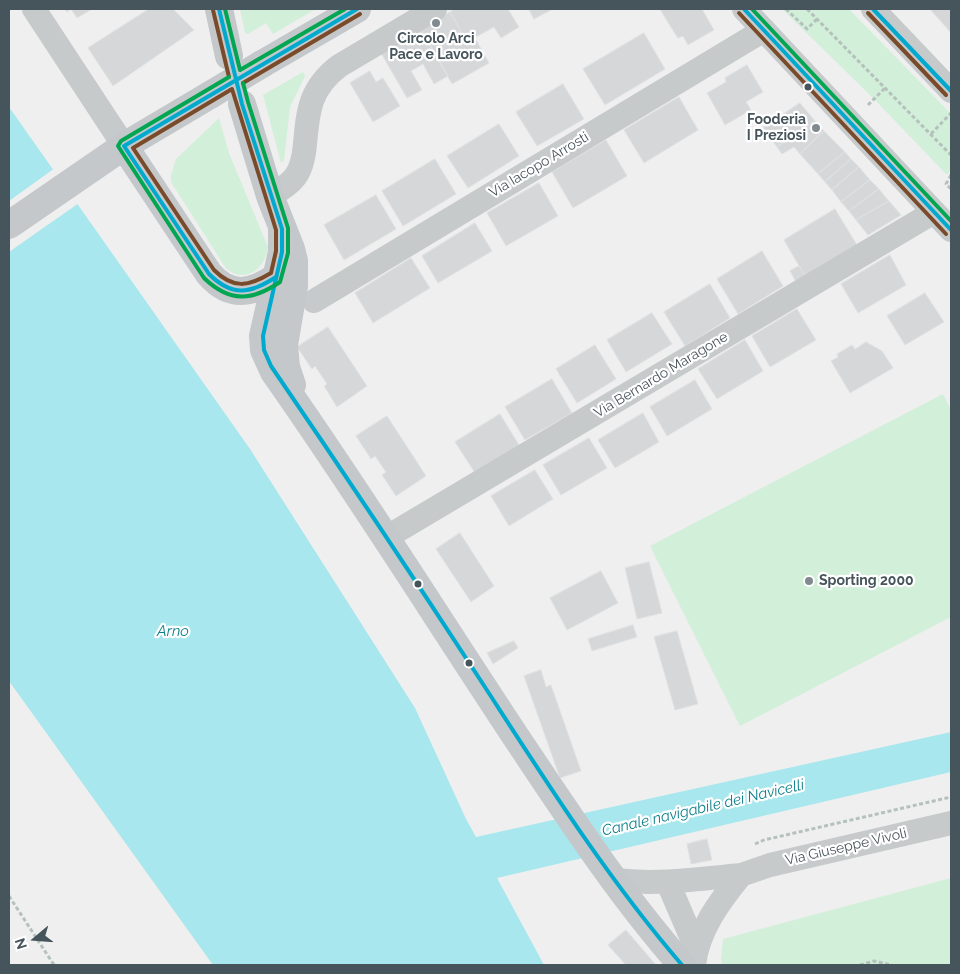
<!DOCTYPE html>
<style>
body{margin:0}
#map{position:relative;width:960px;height:974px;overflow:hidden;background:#efefef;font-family:Raleway,sans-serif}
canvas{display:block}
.frame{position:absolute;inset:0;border:10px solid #46545b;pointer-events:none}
.north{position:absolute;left:10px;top:914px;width:50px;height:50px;-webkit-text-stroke:4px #fff;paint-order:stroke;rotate:252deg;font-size:14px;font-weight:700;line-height:20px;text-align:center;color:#46545b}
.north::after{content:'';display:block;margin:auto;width:18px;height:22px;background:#46545b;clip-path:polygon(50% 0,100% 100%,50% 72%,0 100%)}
</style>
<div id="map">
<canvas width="960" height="974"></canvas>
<div class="frame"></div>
<div class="north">N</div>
</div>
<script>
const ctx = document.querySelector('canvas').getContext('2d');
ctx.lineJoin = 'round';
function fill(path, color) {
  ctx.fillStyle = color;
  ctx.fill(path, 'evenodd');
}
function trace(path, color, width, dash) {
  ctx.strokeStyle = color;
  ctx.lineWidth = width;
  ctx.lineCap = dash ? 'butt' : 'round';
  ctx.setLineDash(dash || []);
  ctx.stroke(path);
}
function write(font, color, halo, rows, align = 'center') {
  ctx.font = font + ' Raleway,sans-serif';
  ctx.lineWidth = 4.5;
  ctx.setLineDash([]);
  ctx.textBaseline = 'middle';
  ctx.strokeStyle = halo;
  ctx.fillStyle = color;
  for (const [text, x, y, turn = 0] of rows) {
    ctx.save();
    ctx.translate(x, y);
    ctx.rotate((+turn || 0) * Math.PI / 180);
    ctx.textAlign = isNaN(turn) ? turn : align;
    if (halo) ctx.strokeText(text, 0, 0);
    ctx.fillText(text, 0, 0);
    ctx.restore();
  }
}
const green = new Path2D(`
 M240,9H316L273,34L266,23L248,34L245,33Z
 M782,9H849L951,114V170L947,175L872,97Z
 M303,72L305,76L290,107L284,161L281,163L263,95Z
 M219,118L229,153L268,247C266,270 242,285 225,267L171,182V175L176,159Z
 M943,394L951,410V617L740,726L650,546Z
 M951,878V965H722L721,959L723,939Z`);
const water = new Path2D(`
 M9,107L250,449L415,708L466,819L476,837L951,732V772L497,878L544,965H213L9,681Z`);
const pier = new Path2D(`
 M55,168L79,203L9,252V201Z`);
const building = new Path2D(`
 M65,9H92L77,18L71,9L67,12Z
 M149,9H173L194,30L113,86L88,48Z
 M455,9H508L519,27L501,38L494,27L467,42L450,12Z
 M529,9H553L534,19Z
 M660,9H702L714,30L688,45L683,36L678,38Z
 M930,9H951V33L945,26Z
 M450,12L467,42L475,38L489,63L452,84L421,29Z
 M421,29L448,76L434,84L423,64L411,71L422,90L407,98L381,53Z
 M644,33L665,69L605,105L583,69Z
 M747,65L763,92L746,102L751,110L725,125L707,93L726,82L725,78Z
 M370,71L376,82L383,78L400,106L373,122L350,83Z
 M563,84L584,119L537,146L516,112Z
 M679,97L698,130L644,163L624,130Z
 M800,103L815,121L777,147L763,128Z
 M815,121L824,131L800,154L794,147L782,154L777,147Z
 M499,124L519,156L468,188L447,156Z
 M824,131L845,152L818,174L800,154Z
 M606,140L627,176L573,208L552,172Z
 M845,152L851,159L825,182L818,174Z
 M435,159L456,194L403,226L382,191Z
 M851,159L859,167L832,190L825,182Z
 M859,167L870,180L841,202L832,190Z
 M870,180L879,189L849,211L841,202Z
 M539,183L558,216L506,246L487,213Z
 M879,189L889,201L856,220L849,211Z
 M376,195L396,229L344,260L324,225Z
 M889,201L901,215L868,235L856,220Z
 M835,209L857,245L805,276L784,240Z
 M475,223L492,251L438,283L422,256Z
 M762,251L783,286L738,314L717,279Z
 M890,255L906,285L858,313L841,284Z
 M411,258L430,288L373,323L355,293Z
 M799,266L805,276L796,282L790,271Z
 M710,284L730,318L685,346L664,312Z
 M925,293L944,322L905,345L887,316Z
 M797,309L816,340L770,367L752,336Z
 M652,313L672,344L626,372L607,340Z
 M328,327L367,386L337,407L324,386L327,384L315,366L312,369L297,347Z
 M745,340L763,371L717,399L698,369Z
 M866,342L882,351L893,368L850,393L831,361L838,357L837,354L852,345L855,349Z
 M595,345L616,379L577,403L556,369Z
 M552,379L572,413L525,440L505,407Z
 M695,380L712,409L667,436L650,407Z
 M643,413L659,442L615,468L598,440Z
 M500,414L519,445L475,473L455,442Z
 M387,416L426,476L396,496L382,475L386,472L375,456L371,459L356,436Z
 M589,438L607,468L561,495L543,465Z
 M535,470L553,499L509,526L491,496Z
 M460,533L494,586L471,602L436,549Z
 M649,562L662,613L637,619L625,568Z
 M601,571L618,603L567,630L550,598Z
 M633,625L637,637L592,651L588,639Z
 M677,631L698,704L675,710L654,637Z
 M514,641L518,648L493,664L487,653Z
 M541,670L546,687L551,685L581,771L560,778L524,676Z
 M707,839L712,860L691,864L687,844Z
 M626,930L656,965H626L608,945Z`);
const path = new Path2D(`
 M786,9L807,29L817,19
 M807,9L951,155
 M868,105L885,88
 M931,134L951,113
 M951,175L946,184L951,189
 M755,844L764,840L951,797
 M9,896L54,965
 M860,965L874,961L892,965`);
const minor = new Path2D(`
 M34,9L124,146
 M744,9L951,230
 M873,9L951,91
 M270,196C279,191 289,185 295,177C302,168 304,156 305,144C308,110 310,88 339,66L435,9
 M314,301L764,30
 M387,537L934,212
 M741,875L770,865L951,823
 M615,880C657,885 698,879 741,875C719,902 698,930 694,965
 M668,883L696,948`);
const major = new Path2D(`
 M219,9L229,56
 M262,64L357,9
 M242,104L270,196L291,249L294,261V286L284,345L286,367L292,385
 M124,146L209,274C230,298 252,294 276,277
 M9,225L124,146L210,95
 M282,229V252L263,336L264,350L274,372C360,494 439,621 522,746C572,821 622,897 682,965`);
const majorBridge = new Path2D(`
 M210,95L262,64`);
const bus1 = new Path2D(`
 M219,9L242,104L282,229V252L263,336L264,350L271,366C342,470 412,575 481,681C544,778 606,877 682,965
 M744,9L951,230
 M873,9L951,91
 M124,146L357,9
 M124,146L209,274C232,297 250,294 276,277`);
const bus2 = new Path2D(`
 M213,10L229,77
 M739,13L946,234
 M868,13L946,95
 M243,83L360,14
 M232,89L276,230V251L271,273C248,287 233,289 214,270L133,148Z`);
const bus3 = new Path2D(`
 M225,9L240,70L345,9
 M752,9L951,221
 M229,77L121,141L118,146L204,278C230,303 252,301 280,282L288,253V228L248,102L243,83`);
const markers = [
 [436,23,5,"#818a8f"],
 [808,87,4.5,"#46545b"],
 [816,128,5,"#818a8f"],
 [809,581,5,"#818a8f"],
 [418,584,4.5,"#46545b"],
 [469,663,4.5,"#46545b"]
];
const poiNames = [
 ["Circolo Arci",436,39],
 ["Pace e Lavoro",436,55],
 ["Fooderia",806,120,"right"],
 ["I Preziosi",806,136,"right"],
 ["Sporting 2000",819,581,"left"]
];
const streetNames = [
 ["Via Iacopo Arrosti",539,165,-31],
 ["Via Bernardo Maragone",661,375,-31],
 ["Via Giuseppe Vivoli",846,847,-13]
];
const waterNames = [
 ["Arno",173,631],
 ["Canale navigabile dei Navicelli",703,808,-13]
];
fill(green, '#d2efda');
fill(water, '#a7e7ed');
fill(pier, '#efefef');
fill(building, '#d5d7d8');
trace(building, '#e0e1e2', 1);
trace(path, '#b5c1bc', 3, [4, 2.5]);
trace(minor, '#c6cacb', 24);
trace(major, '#c4c8ca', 28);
trace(majorBridge, '#c4c8ca', 28);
trace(bus1, '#00a9ce', 4);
trace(bus2, '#7a4b2a', 4);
trace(bus3, '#00a651', 4);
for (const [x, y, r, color] of markers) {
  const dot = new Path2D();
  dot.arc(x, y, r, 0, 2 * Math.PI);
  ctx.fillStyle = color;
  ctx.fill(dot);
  trace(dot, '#fff', 2);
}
write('bold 14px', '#46545b', '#fff', poiNames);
write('14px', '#46545b', '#fff', streetNames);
write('italic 15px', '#0d7f8a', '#fff', waterNames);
</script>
